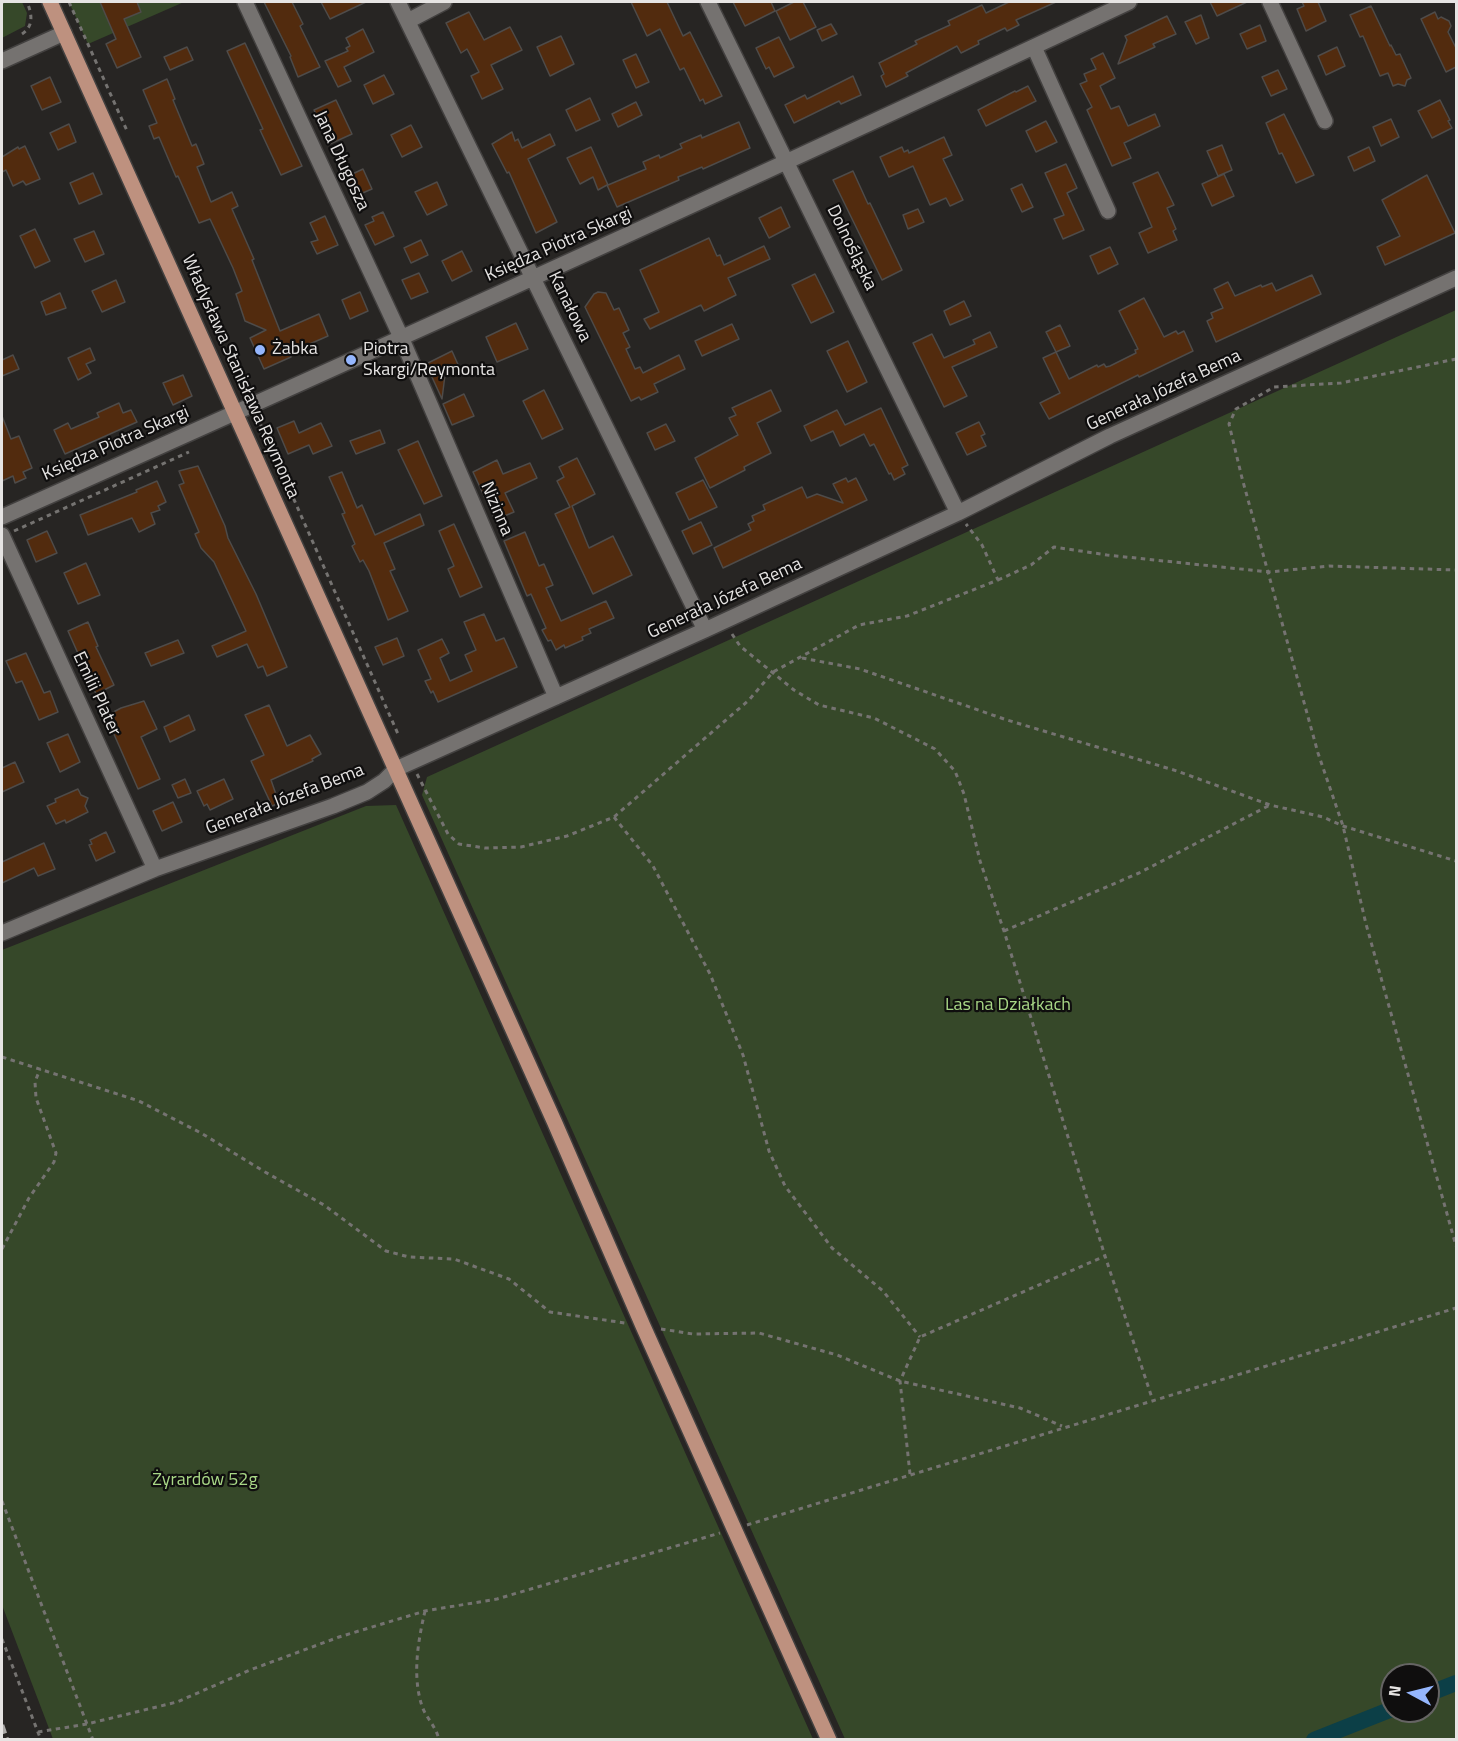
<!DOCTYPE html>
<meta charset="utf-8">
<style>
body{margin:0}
#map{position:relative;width:1458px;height:1741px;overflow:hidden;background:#272523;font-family:"Titillium Web",sans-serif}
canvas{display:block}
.frame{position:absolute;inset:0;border:3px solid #e6e4e3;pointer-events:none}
.north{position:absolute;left:1380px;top:1663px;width:60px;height:60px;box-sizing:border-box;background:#0f0e0e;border:2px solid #656463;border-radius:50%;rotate:277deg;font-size:16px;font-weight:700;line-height:24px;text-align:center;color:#e6e4e3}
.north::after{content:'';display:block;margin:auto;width:21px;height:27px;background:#95b6fd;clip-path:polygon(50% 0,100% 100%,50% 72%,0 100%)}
</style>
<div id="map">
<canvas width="1458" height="1741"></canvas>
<div class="frame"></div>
<div class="north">N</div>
</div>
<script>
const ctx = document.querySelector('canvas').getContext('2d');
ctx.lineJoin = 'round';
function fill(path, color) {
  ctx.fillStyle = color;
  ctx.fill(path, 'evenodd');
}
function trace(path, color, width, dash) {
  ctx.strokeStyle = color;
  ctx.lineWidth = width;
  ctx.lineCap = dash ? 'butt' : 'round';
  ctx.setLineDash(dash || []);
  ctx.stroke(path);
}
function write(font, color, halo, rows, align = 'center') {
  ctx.font = font + ' "Titillium Web",sans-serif';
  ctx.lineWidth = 4.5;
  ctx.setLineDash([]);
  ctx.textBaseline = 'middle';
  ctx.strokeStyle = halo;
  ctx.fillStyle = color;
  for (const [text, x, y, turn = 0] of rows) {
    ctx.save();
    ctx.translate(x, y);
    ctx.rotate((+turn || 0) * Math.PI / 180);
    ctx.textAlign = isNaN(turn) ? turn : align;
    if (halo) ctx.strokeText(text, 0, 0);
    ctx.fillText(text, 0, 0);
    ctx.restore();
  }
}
const green = new Path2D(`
 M2,2H22L27,13L25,26L2,38Z
 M69,2H184L88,44Z
 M1456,310V1739H845L422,795L427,777ZM1392,1675H1428V1711H1392Z
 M396,805L813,1739H53L2,1605V950L366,806Z`);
const canal = new Path2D(`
 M1428,1694L1456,1683
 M1314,1740L1392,1709`);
const building = new Path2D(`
 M100,2H137L141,12L124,19L141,57L117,68L106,44L116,39Z
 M264,2H292L303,24L300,26L320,67L298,77L290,57L291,56Z
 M321,2H366L330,19Z
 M631,2H667L683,36L690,32L722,96L705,104L703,99L700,101L684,68L680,70L660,29L647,36Z
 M733,2H771L775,11L745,26Z
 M794,2H803L816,27L790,40L776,11Z
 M1009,2H1056L1016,20L1019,25L1007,31L1005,28L978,41L979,44L961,53L957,46L906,73L908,76L886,87L881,76L884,74L879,63L917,44L915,41L950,25L948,21L982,5L986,13Z
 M1210,2H1247L1217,16Z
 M1302,2H1318L1326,21L1306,31L1297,9L1304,6Z
 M1371,6L1390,46L1391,45L1396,55L1400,54L1411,78L1407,80L1405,86L1398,84L1393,86L1388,73L1380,76L1363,36L1360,37L1350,15Z
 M469,12L484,40L510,27L522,50L491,65L503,89L482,99L471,76L479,72L467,49L461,53L446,23Z
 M1435,12L1438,19L1441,17L1449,21L1451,26L1448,32L1456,48V67L1446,72L1421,19Z
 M1201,15L1209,38L1196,44L1185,22Z
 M1167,16L1176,34L1153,44L1155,47L1118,64L1127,40L1125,36Z
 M831,24L837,34L822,41L817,30Z
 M1260,25L1266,41L1247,49L1240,34Z
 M363,29L374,52L344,67L351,81L338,87L325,61L348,51L346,48L350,46L346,38Z
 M561,36L574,64L550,76L537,47Z
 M779,37L794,67L774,77L769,67L766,69L756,48Z
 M245,43L302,166L281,175L260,130L263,129L227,51Z
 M187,47L193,60L170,70L164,57Z
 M1337,47L1345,66L1326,75L1318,56Z
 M1103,53L1115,78L1100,86L1111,109L1119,106L1128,126L1155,114L1160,126L1124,143L1131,158L1112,166L1087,110L1092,107L1080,84L1087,81L1084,74L1096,69L1091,59Z
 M636,54L649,82L636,88L623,60Z
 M1278,70L1287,89L1271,96L1262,77Z
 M384,75L394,94L373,104L364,85Z
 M853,76L861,95L841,104L839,101L794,123L785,105L805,95L807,99Z
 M50,77L61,102L42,110L31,86Z
 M167,79L175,99L173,100L192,146L196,144L204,164L197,167L211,202L232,192L238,206L232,209L254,259L252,260L280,331L319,314L328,336L289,353L291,357L264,369L250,338L266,330L245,321L236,294L242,291L233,268L210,219L199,223L178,176L176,177L159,137L154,139L149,126L157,123L143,90Z
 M1028,86L1036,101L986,126L978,110L1015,91L1016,92Z
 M590,98L600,120L576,131L566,110Z
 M336,100L352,134L330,144L314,110Z
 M1440,100L1450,120L1448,121L1452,128L1432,138L1418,111Z
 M636,102L642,115L618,127L612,114Z
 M1284,114L1314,175L1296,183L1282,153L1279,154L1266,123Z
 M1391,119L1399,137L1381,146L1373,127Z
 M1046,121L1057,142L1036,152L1026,131Z
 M739,122L750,148L703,169L702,167L678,177L679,180L617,207L607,185L598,190L593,177L580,184L567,158L591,147L608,185L646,169L643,162L659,155L660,158L682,148L680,144L701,135L702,138Z
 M69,124L76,142L58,150L50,133Z
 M411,125L422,147L402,157L391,135Z
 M512,132L515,141L518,139L522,148L550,134L555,145L528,159L557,222L536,233L509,172L507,173L492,144Z
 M944,137L952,155L943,159L963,200L950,206L946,198L930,205L913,166L889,177L880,157L902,147L904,152L908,150L909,153Z
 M1222,145L1232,170L1218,176L1207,151Z
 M25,146L40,179L26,185L23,181L13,186L6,170L2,172V157L18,147L19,149Z
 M1369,147L1375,161L1354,171L1348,157Z
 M1066,164L1077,188L1067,193L1084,230L1063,239L1054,219L1064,215L1045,173Z
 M363,169L372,189L353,197L344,178Z
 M853,171L868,204L870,203L902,270L882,280L833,180Z
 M1158,172L1174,205L1167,208L1176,229L1173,231L1177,240L1148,253L1139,233L1152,227L1133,183Z
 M93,173L102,194L79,204L70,183Z
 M1224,174L1234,196L1212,206L1202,184Z
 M1427,175L1455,233L1385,265L1377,247L1400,236L1382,200Z
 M437,182L447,205L427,215L415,192Z
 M1022,184L1033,207L1022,212L1011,189Z
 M781,207L790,227L769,238L759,218Z
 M918,209L924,222L908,229L903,215Z
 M383,212L394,236L375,245L365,225L374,221L372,217Z
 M325,216L338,245L317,254L311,242L318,240L310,223Z
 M35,229L50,261L35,268L20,236Z
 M94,231L104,254L85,262L74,239Z
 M709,238L717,256L720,255L724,265L764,246L770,259L728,278L736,295L704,311L701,305L650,329L644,319L659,312L640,270Z
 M421,240L428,255L411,263L404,248Z
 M1110,247L1118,264L1098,274L1090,256Z
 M462,251L472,271L452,281L442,261Z
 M419,273L428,292L411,299L402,280Z
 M815,274L834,312L811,323L792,285Z
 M1312,275L1321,294L1216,342L1207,321L1213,318L1211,313L1223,308L1214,289L1228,282L1235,296L1261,285L1262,287L1272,283L1276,291Z
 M116,280L125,302L102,312L92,291Z
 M360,292L368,311L350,319L342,300Z
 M598,292L606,293L614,310L619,308L629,330L623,333L630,347L626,349L635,369L640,367L643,373L679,355L685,369L654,384L658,392L641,400L639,397L631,401L585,307L594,294Z
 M60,293L66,308L46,315L41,302Z
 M1144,298L1164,337L1176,331L1178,334L1184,331L1193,351L1139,377L1138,375L1049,419L1040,403L1060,393L1043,358L1056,352L1069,379L1097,365L1098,367L1104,364L1106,367L1110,366L1136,353L1135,350L1138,349L1119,311Z
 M964,301L971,316L950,325L944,311Z
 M516,323L528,349L497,362L486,337Z
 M732,324L739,339L702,356L695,341Z
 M1060,325L1070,346L1056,352L1046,332Z
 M990,332L997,347L952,367L967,396L944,407L913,343L932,334L944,358L975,344L973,340Z
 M848,341L867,382L847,392L827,351Z
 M90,348L95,360L86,364L91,373L78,380L68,358Z
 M452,351L460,369L445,375L442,399L426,364Z
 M13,355L19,369L2,376V360Z
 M183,375L192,396L173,405L163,383Z
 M544,390L563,429L542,439L523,401Z
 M771,390L781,411L757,423L771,453L744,467L745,470L710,488L695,458L738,435L729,418L736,415L732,408Z
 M464,394L474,416L452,425L443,404Z
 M119,403L123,413L131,410L137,422L65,454L54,430L68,423L71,429L99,417L97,413Z
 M881,408L908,465L902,468L905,474L894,480L891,473L889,474L874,444L870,446L864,434L840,446L833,431L811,441L804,426L837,410L845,425Z
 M2,416L11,439L19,436L32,468L23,472L26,478L15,483L13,476L2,481Z
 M294,421L299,433L321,423L332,446L313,454L309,445L288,454L277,428Z
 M979,422L985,434L981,436L986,446L967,455L956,433Z
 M666,424L675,441L655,450L647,433Z
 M380,430L385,443L356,454L350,441Z
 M418,441L442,496L424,504L398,450Z
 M577,458L595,494L572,506L589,548L613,536L632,575L593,594L555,514L570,507L557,481L564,477L559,467Z
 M497,460L503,474L530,463L537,478L505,493L514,512L495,520L473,472Z
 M198,466L225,526L228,538L256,594L287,667L267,676L263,666L258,668L247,644L217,657L212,646L246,631L214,562L201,548L195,534L199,532L179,485L184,483L179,471Z
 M342,472L357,508L362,505L375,535L420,514L424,525L384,543L395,569L390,571L408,611L388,620L369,571L363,560L360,562L352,546L355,544L342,514L345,513L329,477Z
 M846,478L848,482L856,478L867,500L723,568L714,548L751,530L748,524L754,521L752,516L765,510L763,505L802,487L807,498L817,494L843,503L833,484Z
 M703,480L717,507L689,520L676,493Z
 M157,481L166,502L158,506L160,510L151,513L155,524L139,532L132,518L88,535L80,515L137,492L136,490Z
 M701,522L712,545L693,554L682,531Z
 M454,524L482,587L460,597L448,569L454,566L439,531Z
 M47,531L57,553L36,562L27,540Z
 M525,532L539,566L544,564L553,585L546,588L561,621L606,601L614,618L589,629L591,633L582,637L583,640L565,648L564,645L556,650L551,640L548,641L542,630L546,628L531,594L527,596L504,541Z
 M86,563L100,595L78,604L64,573Z
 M484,614L496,641L504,638L517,667L438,702L433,691L431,693L425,681L431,679L418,650L442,639L449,653L440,658L450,681L472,671L465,655L476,650L464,622Z
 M88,622L98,646L96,647L114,685L96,694L68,631Z
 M397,638L404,656L383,665L375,647Z
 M178,640L184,653L151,666L145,653Z
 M26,653L44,693L50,691L58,712L39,720L22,681L16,683L6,661Z
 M144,701L157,729L141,737L160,779L138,789L106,716L121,708Z
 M269,705L287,746L310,735L321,754L312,759L313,761L271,780L279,803L272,806L251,761L264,755L245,715Z
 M189,715L195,730L170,742L164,727Z
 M68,734L80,762L60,772L47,743Z
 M15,762L24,782L2,792V768Z
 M185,779L191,793L178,798L172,785Z
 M224,779L233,799L210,810L207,804L204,806L197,791Z
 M78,789L81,795L88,798L85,806L88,812L66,823L65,820L56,824L47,806L56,802L55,799Z
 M173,802L182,822L162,831L153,811Z
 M106,832L115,852L96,861L89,845L92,844L90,840Z
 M44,843L55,869L38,876L34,868L2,883V862Z`);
const path = new Path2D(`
 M69,2L128,133
 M2,3L3,2
 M22,34C34,26 32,14 27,2
 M1456,359L1341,383L1274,387L1236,409L1229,424L1242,478L1318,753L1343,826L1366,924L1456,1246
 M262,416L260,423L398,734
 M14,531L189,452
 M998,580L1031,565L1054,547L1107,555L1269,572L1329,566L1456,570
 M732,634L740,646L794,690L819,705L874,718L935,749L955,771L964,794L980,861L1004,931L1105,1256L1153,1401
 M802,658L860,669L1007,720L1177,771L1270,805L1323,817L1343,826L1456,861
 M417,774L448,834L459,844L485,848L521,847L567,836L614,817L749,700L773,672L859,625L907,616L998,580L982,545L966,524
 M614,817L653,866L710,974L743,1055L769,1151L785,1186L832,1248L883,1291L920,1337
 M1004,931L1139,873L1270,805
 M2,1057L139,1101L201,1133L265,1172L324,1205L386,1251L409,1257L454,1259L509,1279L550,1312L625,1323
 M2,1249L29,1198L54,1162L56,1153L36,1098L35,1082L40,1069
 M661,1329L693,1334L759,1333L837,1355L900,1381L1020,1408L1062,1426
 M910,1474L900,1381L920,1337L1105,1256
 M2,1501L93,1740
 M747,1525L1456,1308
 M425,1611C418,1641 412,1676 422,1706C426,1718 436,1726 439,1740
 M2,1639L41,1740
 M38,1732L87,1724L177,1702L250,1670L339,1637L425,1611L497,1599L720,1533`);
const minor = new Path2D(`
 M245,2L401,337L556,697
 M398,2L705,630
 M708,2L958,513
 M1270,2L1325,121
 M408,21L444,2
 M1034,47L1108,211
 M2,61L64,33
 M2,517C379,349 756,178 1129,2
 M2,535L155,869
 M2,933L155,869L333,806L367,792L384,781L396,769L705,630L958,513L1110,436L1456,278`);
const major = new Path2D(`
 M50,2L554,1121L643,1326L829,1740`);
const rail = new Path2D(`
 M2,1725L7,1740`);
const markers = [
 [260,350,6,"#95b6fd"],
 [351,360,6,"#95b6fd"]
];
const streetNames = [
 ["Jana Długosza",341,161,65],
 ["Księdza Piotra Skargi",559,245,-24],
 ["Dolnośląska",851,248,64],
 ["Kanałowa",569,307,64],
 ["Władysława Stanisława Reymonta",240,377,66],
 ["Generała Józefa Bema",1164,391,-25],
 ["Księdza Piotra Skargi",116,444,-24],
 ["Nizinna",496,509,67],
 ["Generała Józefa Bema",725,599,-25],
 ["Emilii Plater",96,694,65],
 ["Generała Józefa Bema",285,800,-21]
];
const poiNames = [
 ["Żabka",272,350],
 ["Piotra",363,350],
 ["Skargi/Reymonta",363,371]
];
const parkNames = [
 ["Las na Działkach",1008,1006],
 ["Żyrardów 52g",205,1481]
];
fill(green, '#364829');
trace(canal, '#0c3f47', 16);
fill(building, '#522b0e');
trace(building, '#4e4b49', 1.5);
trace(minor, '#434140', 18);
trace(major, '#434140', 18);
trace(path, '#757371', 3, [4.5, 4.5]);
trace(minor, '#757270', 15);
trace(major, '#be917f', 15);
trace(rail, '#adaba9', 4.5, [9, 4.5]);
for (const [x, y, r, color] of markers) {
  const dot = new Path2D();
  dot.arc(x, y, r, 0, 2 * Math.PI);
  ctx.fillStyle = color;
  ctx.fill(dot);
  trace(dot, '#0f0e0e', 2);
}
write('18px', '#e6e4e3', '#0f0e0e', streetNames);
write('18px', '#e6e4e3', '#0f0e0e', poiNames, 'left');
write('18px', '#a9d887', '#0f0e0e', parkNames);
</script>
